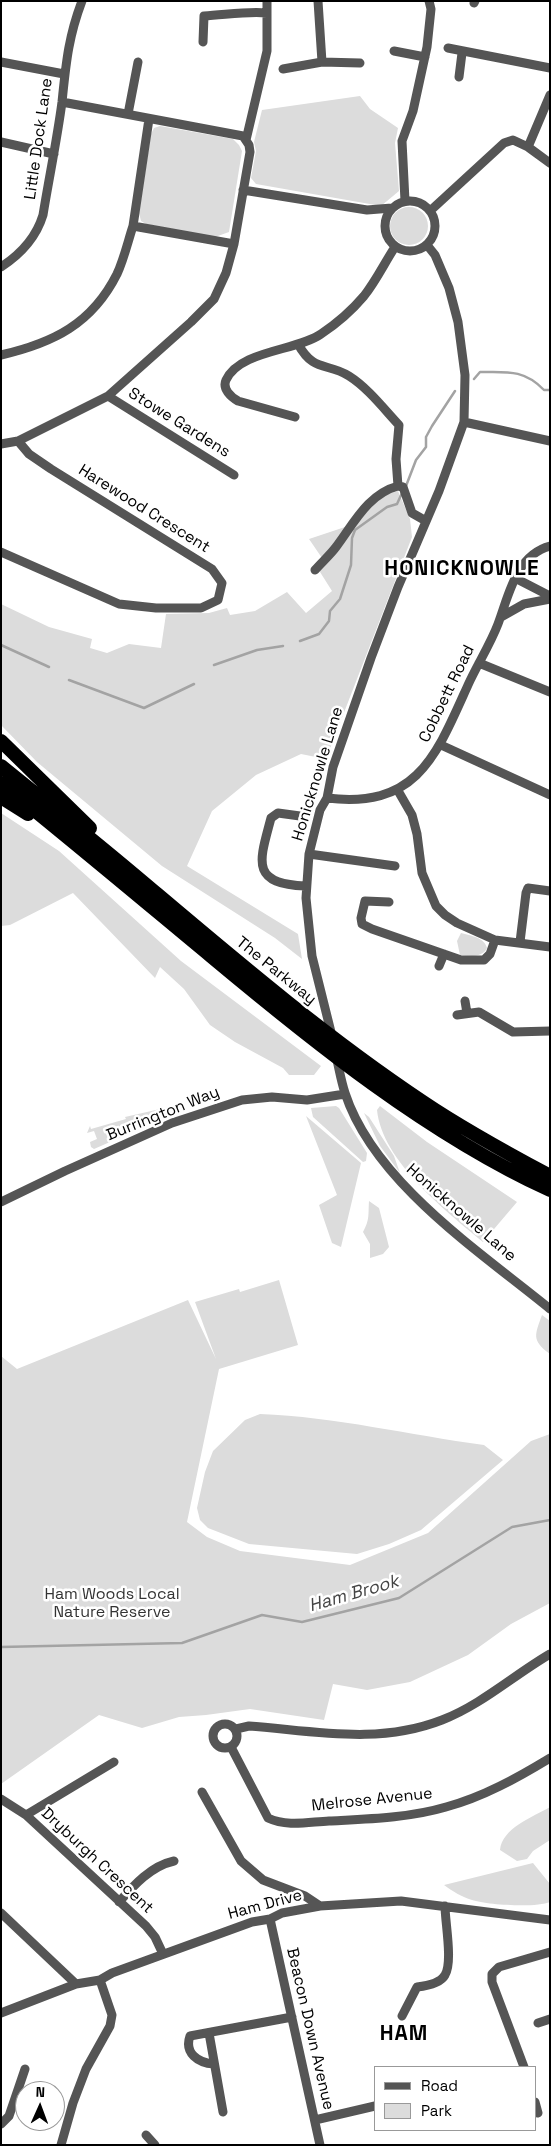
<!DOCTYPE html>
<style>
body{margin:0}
#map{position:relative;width:551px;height:2146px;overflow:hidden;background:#fff;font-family:"Space Grotesk",sans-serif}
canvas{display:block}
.frame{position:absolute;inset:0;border:2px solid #000;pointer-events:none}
.legend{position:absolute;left:374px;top:2066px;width:162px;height:65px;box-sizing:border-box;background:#fff;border:1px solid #999;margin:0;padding:6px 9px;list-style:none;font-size:15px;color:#000}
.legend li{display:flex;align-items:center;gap:10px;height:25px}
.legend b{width:25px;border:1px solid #999}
.north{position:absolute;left:15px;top:2081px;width:50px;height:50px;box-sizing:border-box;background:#fff;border:1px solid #999;border-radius:50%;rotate:2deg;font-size:14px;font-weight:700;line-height:20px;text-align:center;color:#000}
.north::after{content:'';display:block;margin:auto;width:18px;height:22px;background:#000;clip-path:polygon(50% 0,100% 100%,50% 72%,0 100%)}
</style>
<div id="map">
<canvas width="551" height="2146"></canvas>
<div class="frame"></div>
<ul class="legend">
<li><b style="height:6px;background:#555"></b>Road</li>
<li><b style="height:14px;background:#dcdcdc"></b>Park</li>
</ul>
<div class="north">N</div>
</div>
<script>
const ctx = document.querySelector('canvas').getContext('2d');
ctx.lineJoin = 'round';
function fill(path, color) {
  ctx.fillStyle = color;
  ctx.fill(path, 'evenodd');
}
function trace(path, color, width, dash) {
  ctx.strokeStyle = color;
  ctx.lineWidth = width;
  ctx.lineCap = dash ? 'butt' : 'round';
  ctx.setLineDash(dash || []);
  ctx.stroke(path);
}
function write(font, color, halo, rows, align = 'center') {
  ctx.font = font + ' "Space Grotesk",sans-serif';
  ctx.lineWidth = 5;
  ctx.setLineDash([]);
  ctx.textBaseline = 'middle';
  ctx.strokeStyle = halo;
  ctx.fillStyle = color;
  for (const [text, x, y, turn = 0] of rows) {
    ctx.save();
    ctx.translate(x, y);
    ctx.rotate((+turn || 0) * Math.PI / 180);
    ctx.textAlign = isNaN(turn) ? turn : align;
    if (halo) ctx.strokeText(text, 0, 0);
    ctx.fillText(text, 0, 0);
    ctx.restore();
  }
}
const green = new Path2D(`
 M360,96L370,109L398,128L395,143L399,191L381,206L256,184L251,178L256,151L254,142L262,110Z
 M160,126L233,139L239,145L242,151L229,232L215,237L146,224L141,221L139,213L151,134L154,128Z
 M390 226a19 19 0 1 1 38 0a19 19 0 1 1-38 0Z
 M398,491L410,519L412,537L326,759L301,754L256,775L212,811L187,866L298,934L302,959L275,938L162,866L37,762L1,725V604L49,627L92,639L90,648L107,653L129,644L161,648L166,614L209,613L227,608L230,615L255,611L287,592L306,613L332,591L315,564L322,558L309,539L345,527L385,495Z
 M1,813L59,851L181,961L321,1066L314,1075H289L283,1068L235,1042L210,1025L184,989L160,967L155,978L73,893L10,925L1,926Z
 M461,933C471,936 484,937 487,948C482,958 470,956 460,955L457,941Z
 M336,1106L339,1108L367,1153L366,1161L363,1162L313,1117L311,1108Z
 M380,1106L427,1142L517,1202L483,1242C446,1211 382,1161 377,1110Z
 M160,1109L165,1111L167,1117L94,1149L91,1147L90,1142L97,1139L94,1131L87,1133L90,1126L91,1129L126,1119L125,1117Z
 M364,1113L369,1117L394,1156L400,1173L380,1146Z
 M306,1116L361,1163L341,1247L332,1243L319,1205L337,1195Z
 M369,1201L379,1208L389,1247L383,1254L370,1258V1244L363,1232C370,1219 368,1215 369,1201Z
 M279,1280L298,1345L219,1369L187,1522L207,1537L240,1551L350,1565L428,1533L531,1441L550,1434V1603L511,1624L468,1655L410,1682L367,1690L333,1684L324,1720L250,1709L206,1715L179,1717L142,1728L99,1715L1,1784V1356L17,1369L188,1300L216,1359L195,1302L239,1289L240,1292Z
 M542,1315L550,1321V1354C531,1340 535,1335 542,1315Z
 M260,1414C336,1417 409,1435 484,1445L503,1460L421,1530L389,1544L357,1554L249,1544L208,1528L200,1520L197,1508L205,1472L213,1451L245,1420Z
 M550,1807V1840L533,1851L527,1859L517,1861L500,1850C502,1828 533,1817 550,1807Z
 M533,1863L550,1884V1902C536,1908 487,1905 472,1900C462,1897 452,1891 444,1885Z`);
const stream = new Path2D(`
 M474,379L480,372C506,372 524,369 544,390H550
 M406,486L416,460L426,447V437L432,426L455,391
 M300,641L319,634L329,621L330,611L340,599L351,565L352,538L355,530L387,507L397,504L402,493
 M1,645L49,667
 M214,665L257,650L283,646
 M69,680L144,708L194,684
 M1,1647L182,1643L262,1615L302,1622L399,1598L512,1527L550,1520`);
const minor = new Path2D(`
 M318,1L322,62
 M474,3L475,1
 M203,42L204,16C225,15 247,11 267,13
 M448,48L550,68
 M394,51L425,57
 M1,62L64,74
 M283,69L322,62L360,63
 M459,77L462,53
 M128,114L138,62
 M149,119L133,226L234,244
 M246,140L267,51V1
 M1,142L54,154
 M528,147L550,95
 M243,190L367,210L392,208
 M385 226a25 25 0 1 1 50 0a25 25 0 1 1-50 0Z
 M405,201L402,141L413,111L427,47L431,9L429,1
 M430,211L504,143L513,140L528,147L550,163
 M1,267C21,254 36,238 43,215C49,178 57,140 62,102C66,64 68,38 82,1
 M298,344C314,373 327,362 349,376C368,388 384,409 399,425L396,459L398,486L403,487L412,513L426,521
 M1,355C53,343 92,324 117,274C124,259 128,241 133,226
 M108,396L234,475
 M295,417L238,401C231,397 222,389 226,380C240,350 297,351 321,334C336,324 353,309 364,296C376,281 385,262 395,247
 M464,422L550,441
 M1,444L18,441L108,396L191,322L214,299L226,273L234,244L250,152L249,145L243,136L62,102
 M1,552L119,604L156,608H201L218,600L222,583L212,569L51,469L29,454L18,441
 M315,570C322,562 330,555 336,547C354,523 368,494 398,486
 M515,578L550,596
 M501,617L524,604L550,599
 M479,663L550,692
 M441,745L550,795
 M397,789L412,815L417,834L422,873L436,906L445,915L457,923L495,940L550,947
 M327,798C417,809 436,756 468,685C477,665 490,645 498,624C509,595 516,555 550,546
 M300,816L278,813L271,818C260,860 249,884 305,886
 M309,854L395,866
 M389,902L365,901L361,918L362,924L372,929L461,960H484L490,954L495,940
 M520,942L526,893L528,888L550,891
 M439,966L444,954
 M465,1001L467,1013
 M457,1015L479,1012L513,1032L550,1031
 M332,1036L312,956L306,898L309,854L320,810L327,798L333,767L371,658L398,587L439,491L464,422L465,375L458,322L449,288L435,255L427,245
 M336,1056C339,1068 341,1081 345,1093C374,1182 479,1251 550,1309
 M1,1202L65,1171L172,1123L242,1100L272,1097L307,1100L345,1094
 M213 1736a12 12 0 1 1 24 0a12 12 0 1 1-24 0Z
 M236,1729L249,1726C315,1731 378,1745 442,1720C481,1705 514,1675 550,1654
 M231,1747L268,1818C287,1827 308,1822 329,1821C367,1819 409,1818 446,1807C483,1797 517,1778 550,1758
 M202,1792L241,1861L263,1880L305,1896L320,1906
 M1,1799L26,1815L146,1926L155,1937L163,1954
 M26,1815L114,1762
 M119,1902C134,1885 151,1866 174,1861
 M1,1913L76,1984
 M270,1919L320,2145
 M1,2013L76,1984L100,1980L112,1973L252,1922L270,1919L282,1913L320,1906L401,1901L550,1920
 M402,2016L417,1987C426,1986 440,1984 445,1975C453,1962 445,1922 445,1906
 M538,2023L550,2019
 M209,2033L223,2112
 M214,2064C198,2063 184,2053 190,2036L292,2017
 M524,2067L492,1982V1974L499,1967L550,1952
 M535,2102L538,2113
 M315,2120L375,2106
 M1,2124L9,2116L25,2069
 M146,2135L155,2145
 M61,2145L73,2103L86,2069L110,2026L112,2015L100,1980`);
const highway = new Path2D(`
 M1,741L90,828
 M1,766C49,805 97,843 144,883C234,959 324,1036 423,1102C463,1129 507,1153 550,1176
 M1,783C72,840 141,898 211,956C314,1042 428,1134 550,1190
 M1,797L28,814`);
const streetNames = [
 ["Little Dock Lane",39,139,-82],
 ["Stowe Gardens",179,423,32],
 ["Harewood Crescent",144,509,32],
 ["Cobbett Road",447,694,-64],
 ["Honicknowle Lane",318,774,-73],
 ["The Parkway",276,971,39],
 ["Burrington Way",163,1114,-22],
 ["Honicknowle Lane",461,1213,41],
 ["Melrose Avenue",372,1800,-6],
 ["Dryburgh Crescent",97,1861,43],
 ["Ham Drive",265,1905,-15],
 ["Beacon Down Avenue",310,2029,77]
];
const parkNames = [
 ["Ham Woods Local",112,1595],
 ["Nature Reserve",112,1613]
];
const waterNames = [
 ["Ham Brook",354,1594,-16]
];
const districtNames = [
 ["HONICKNOWLE",462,569],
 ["HAM",404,2034]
];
fill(green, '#dcdcdc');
trace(stream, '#a3a3a3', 2.5);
trace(minor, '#555', 9);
trace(highway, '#000', 14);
write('16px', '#000', '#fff', streetNames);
write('16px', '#333', '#fff', parkNames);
write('italic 18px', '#444', '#fff', waterNames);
ctx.letterSpacing = '1px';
write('bold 21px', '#000', '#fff', districtNames);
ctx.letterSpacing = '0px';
</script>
